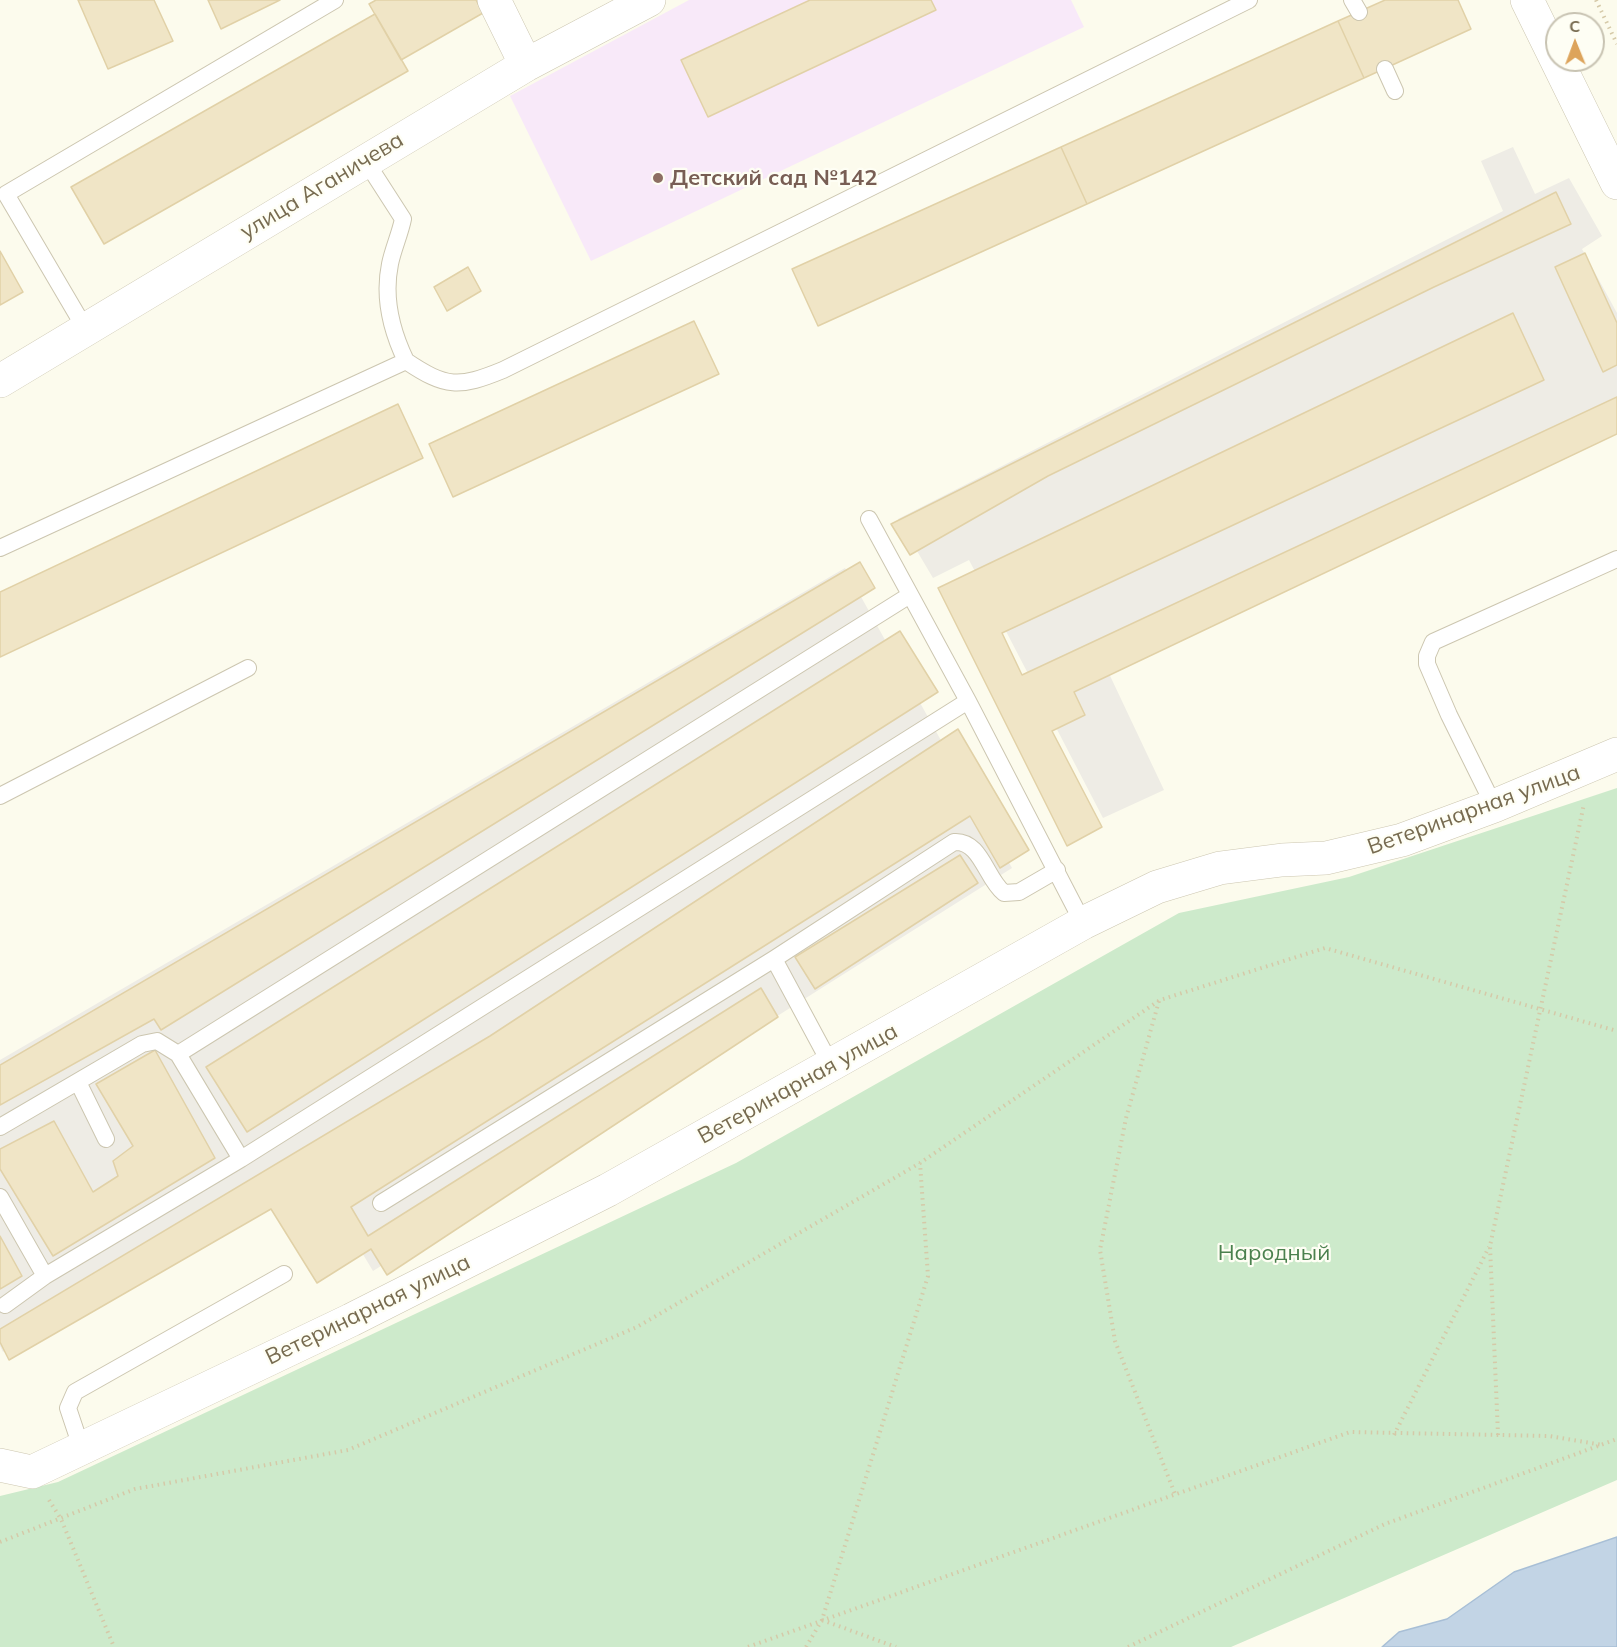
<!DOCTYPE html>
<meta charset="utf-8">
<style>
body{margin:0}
#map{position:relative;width:1617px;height:1647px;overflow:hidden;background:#fcfbed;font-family:Mulish,sans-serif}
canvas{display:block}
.north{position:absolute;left:1545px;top:12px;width:60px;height:60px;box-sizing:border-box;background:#fefef4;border:2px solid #c8c3b2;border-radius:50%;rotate:359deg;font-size:16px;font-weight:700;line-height:24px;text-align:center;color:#776b50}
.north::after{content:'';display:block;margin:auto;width:21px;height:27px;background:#dda45b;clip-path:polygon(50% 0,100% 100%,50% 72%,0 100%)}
</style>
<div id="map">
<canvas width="1617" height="1647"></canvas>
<div class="north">С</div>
</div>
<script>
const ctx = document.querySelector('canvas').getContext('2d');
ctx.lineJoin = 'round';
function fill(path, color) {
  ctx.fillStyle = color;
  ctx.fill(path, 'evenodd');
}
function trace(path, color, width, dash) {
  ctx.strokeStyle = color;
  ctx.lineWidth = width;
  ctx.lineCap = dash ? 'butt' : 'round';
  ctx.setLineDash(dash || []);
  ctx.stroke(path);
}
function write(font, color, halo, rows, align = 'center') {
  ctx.font = font + ' Mulish,sans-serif';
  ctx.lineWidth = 4.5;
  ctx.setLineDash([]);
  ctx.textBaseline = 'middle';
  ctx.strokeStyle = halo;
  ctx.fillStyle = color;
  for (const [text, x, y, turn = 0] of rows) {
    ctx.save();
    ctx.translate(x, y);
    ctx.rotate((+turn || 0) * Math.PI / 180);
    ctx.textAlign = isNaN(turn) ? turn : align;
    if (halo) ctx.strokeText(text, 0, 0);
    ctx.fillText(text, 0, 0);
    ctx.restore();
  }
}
const industrial = new Path2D(`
 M1513,147L1535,194L1569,178L1602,236L1582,249L1617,313V423L1104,663L1164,790L1103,818L969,560L933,578L898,519L1503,211L1481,161Z
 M845,568L1012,868L373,1271L313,1171L3,1352L0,1346V1060Z`);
const education = new Path2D(`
 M689,0H1071L1084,27L591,261L510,96Z`);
const green = new Path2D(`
 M1617,788V1480L1231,1647H0V1496L58,1482L736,1163L1179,913L1349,877Z`);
const water = new Path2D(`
 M1617,1537V1647H1382L1399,1632L1447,1619L1514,1572Z`);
const building = new Path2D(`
 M78,0H154L173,41L108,69Z
 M208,0H280L221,29Z
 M376,0H476L483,13L401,60L369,4Z
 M810,0H931L936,10L708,117L681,60Z
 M1385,0H1458L1471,29L1364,78L1338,21Z
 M375,14L408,71L104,244L71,187Z
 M1338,21L1364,78L1087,204L1061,147Z
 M1061,147L1087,204L818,326L792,269Z
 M1556,192L1571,224L1434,287L1048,476L910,555L891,524Z
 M0,251L23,292L0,305Z
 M1585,253L1617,323V365L1603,372L1555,267Z
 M468,267L481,291L447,311L434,287Z
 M1513,313L1544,380L1002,633L1022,675L1617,397V434L1074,692L1085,715L1052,731L1102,827L1067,846L938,588Z
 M694,321L719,374L453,497L429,444Z
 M398,404L423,458L0,657V592Z
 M860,562L875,588L161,1030L154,1019L0,1105V1065Z
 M900,631L938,692L247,1132L206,1067Z
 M958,729L1029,850L1000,868L970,816L351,1207L368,1236L761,988L778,1017L387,1275L371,1249L317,1283L271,1209L9,1360L0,1342V1329L490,1036Z
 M960,855L978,883L815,989L795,957Z
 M155,1050L215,1158L53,1256L0,1169V1149L54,1121L93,1192L118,1176L113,1161L133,1146L96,1084Z
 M0,1236L22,1276L0,1289Z`);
const path = new Path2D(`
 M1596,0L1617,44
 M1159,1001L1126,1118L1100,1250L1115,1341L1175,1494
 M1394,1435L1489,1247
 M1498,1435L1490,1246L1584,804
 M49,1500L61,1519L114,1647
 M0,1542L135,1489L348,1450L637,1327L920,1163L1160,1000L1325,948L1617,1031
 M822,1620L896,1647
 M748,1647L1350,1432L1549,1436L1603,1445
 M806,1647L822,1620L928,1276L920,1163
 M1128,1647L1385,1524L1617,1439`);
const service = new Path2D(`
 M1352,0L1359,12
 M1385,69L1395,91
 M365,160L403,219C400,234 393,249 390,264C383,298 391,330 406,361
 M86,330L6,194L335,0
 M869,519L968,701L1083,923
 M0,548L406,361C446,388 459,388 503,370L1249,0
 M0,796L248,668
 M1494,806L1449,715L1427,664V656L1433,642L1617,559
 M774,959L831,1065
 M178,1054L910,595
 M78,1082L106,1139
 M0,1127L142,1044L157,1041L178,1054L241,1159
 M0,1197L45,1276
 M381,1203L774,959L954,842C981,840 986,879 1004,893L1019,892L1057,870
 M5,1305L45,1276L241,1159L968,701
 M81,1447L68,1408L75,1392L284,1274`);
const minor = new Path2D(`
 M494,0L526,65
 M0,381L526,65L649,0
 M0,1465L32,1472L351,1320L608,1190L1083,923L1157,887L1220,868L1282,860L1326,858L1402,840L1494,806L1617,754`);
const tertiary = new Path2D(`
 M1527,0L1617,183`);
const markers = [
 [658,178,6,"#8d6e63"]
];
const educationNames = [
 ["Детский сад №142",670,178]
];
const streetNames = [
 ["улица Аганичева",322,186,-31],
 ["Ветеринарная улица",1474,810,-20],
 ["Ветеринарная улица",798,1084,-29],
 ["Ветеринарная улица",368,1310,-26]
];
const parkNames = [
 ["Народный",1274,1253]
];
fill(industrial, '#eeece5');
fill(education, '#f8e9f9');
fill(green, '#cdeacb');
fill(water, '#c2d4e5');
trace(water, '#a8bfd6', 1.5);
fill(building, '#f0e5c6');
trace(building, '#e1d1a7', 1.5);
trace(service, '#ccc6b0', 18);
trace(minor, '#ccc6b0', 34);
trace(tertiary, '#ccc6b0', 34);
trace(path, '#d5c9a8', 4, [1.5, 4.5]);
trace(service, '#fff', 16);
trace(minor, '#fff', 33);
trace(tertiary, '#fff', 33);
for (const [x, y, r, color] of markers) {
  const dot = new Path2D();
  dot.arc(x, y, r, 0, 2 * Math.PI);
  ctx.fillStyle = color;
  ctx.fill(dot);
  trace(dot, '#fefef4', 2);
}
write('bold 22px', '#785e54', '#fefef4', educationNames, 'left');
write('22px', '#776b50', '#fefef4', streetNames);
write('22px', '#4b814e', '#fefef4', parkNames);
</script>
